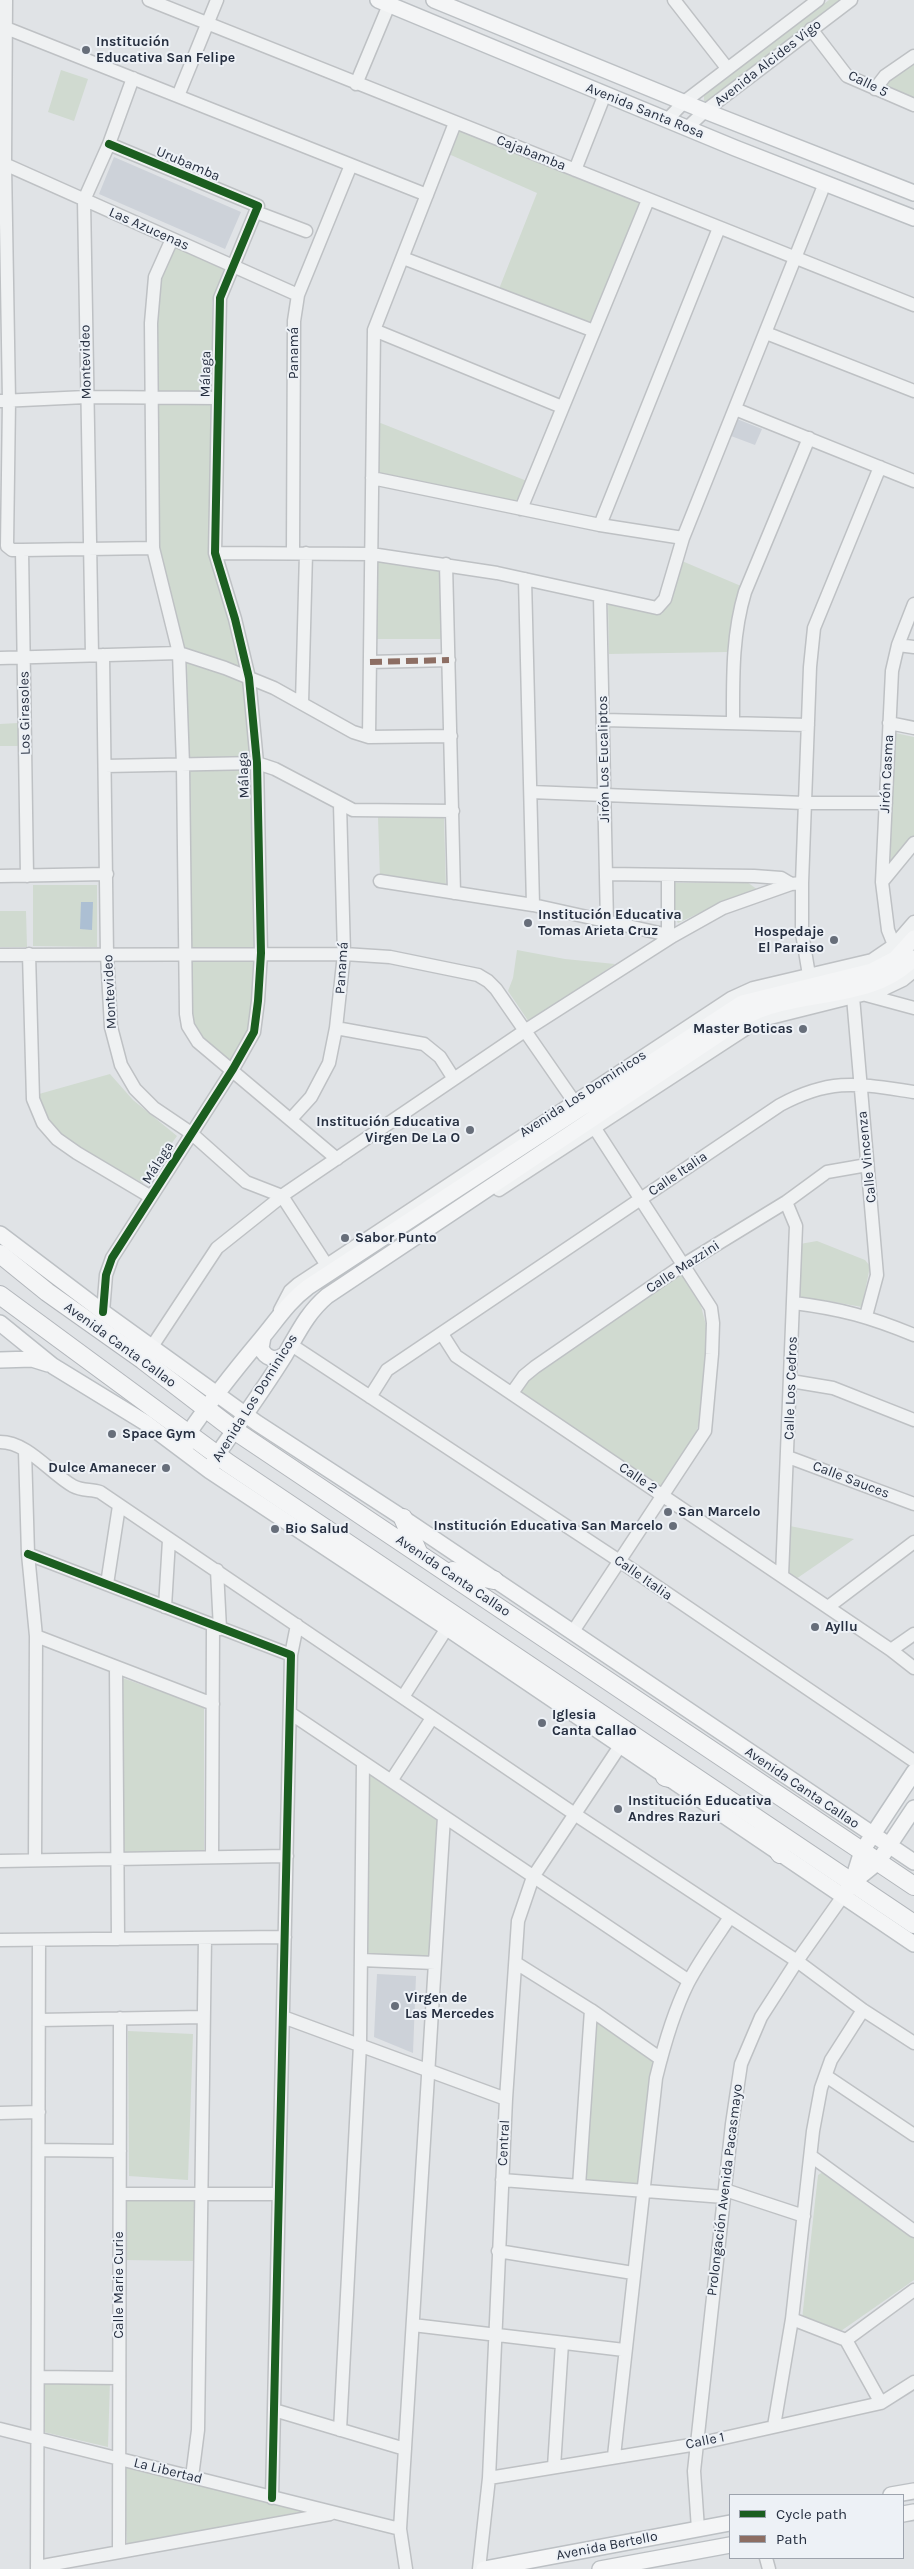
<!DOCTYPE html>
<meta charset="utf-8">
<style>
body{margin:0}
#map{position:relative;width:914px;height:2569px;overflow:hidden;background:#e0e3e6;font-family:Karla,sans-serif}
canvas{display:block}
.legend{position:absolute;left:729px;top:2494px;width:175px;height:65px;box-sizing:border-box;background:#edf1f6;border:1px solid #9da3ad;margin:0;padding:6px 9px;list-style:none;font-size:15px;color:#262f40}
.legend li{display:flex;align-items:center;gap:10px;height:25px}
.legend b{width:25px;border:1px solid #9da3ad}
</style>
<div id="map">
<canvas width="914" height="2569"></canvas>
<ul class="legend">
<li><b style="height:6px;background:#1b5e20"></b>Cycle path</li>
<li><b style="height:6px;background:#8d6e63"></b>Path</li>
</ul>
</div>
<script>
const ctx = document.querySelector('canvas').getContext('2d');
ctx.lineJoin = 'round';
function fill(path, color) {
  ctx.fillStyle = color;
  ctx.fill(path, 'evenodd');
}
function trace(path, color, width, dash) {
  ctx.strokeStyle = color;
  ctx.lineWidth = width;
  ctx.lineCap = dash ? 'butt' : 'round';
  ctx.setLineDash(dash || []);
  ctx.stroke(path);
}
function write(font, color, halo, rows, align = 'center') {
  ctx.font = font + ' Karla,sans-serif';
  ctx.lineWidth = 4;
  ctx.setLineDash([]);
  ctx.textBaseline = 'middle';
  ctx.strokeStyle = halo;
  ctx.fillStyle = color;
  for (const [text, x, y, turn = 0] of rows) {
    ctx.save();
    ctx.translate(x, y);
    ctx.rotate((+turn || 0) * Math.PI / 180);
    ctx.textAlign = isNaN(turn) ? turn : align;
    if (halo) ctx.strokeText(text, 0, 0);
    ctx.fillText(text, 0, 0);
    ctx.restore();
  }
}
const built = new Path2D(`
 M114,157L241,212L225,249L99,194Z
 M737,419L762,429L755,445L731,436Z
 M377,1974L416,1976L413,2053L374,2037Z`);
const green = new Path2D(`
 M829,0H847L710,102L704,101V94Z
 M914,58V102L878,88Z
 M61,70L88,79L74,121L48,112Z
 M455,123L648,200L594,331L497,294L537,193L444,152Z
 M175,246L224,268L212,302V391H157L156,326L161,280Z
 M212,401L210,545L244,670L195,651L181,649L159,555L158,402Z
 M378,422L527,481L518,504L379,474Z
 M376,560L441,569L443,639H376Z
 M682,561L741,586L728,652L609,654L608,602L662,614Z
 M187,660L243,680L253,757L188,759Z
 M18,723L19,746H0V724Z
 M895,733L914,737V837L890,866Z
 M254,768L256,947L188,948L187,770Z
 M378,817L444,818L446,889L380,879Z
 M747,882L758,890L723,902L678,923L673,915L672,883Z
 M33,885H97V947L33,946Z
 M0,911H26L27,947H0Z
 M517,950L565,959L615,964L529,1022L508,991L513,978Z
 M256,958L250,1031L233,1062L201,1041L192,1025L188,959Z
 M110,1074L133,1100L177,1136L143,1183C108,1164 46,1139 39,1094Z
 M817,1241L865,1260L870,1266L862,1307L828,1301L799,1299L800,1244Z
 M681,1274L701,1306L707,1329L702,1412L694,1440L662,1486L519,1392L530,1377Z
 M790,1526L854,1539L796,1579L787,1575Z
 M120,1677L204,1707V1853L122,1855Z
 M368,1771L439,1820L431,1959L365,1956Z
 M595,2019L654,2060L639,2186L584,2181Z
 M128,2031L193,2034L188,2180L129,2176Z
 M823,2172L914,2237V2280L838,2333L802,2319L818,2175Z
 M122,2198H197L196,2261L122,2260Z
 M44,2379L110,2380L108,2447L44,2432Z
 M123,2467L305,2511L127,2545Z`);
const water = new Path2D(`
 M81,902H93L92,930L80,929Z`);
const minor = new Path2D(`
 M6,0L5,164L9,401L7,546L12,550H22L153,548
 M149,0L914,305
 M674,0L727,68
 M6,28L427,195
 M811,29L847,76L914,105
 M356,84L391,0
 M875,89L885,76L914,56
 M178,96L217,0
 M667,120L684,102L818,0
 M687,128L705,111L851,0
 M0,162L298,295
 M575,170L605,94
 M256,212L306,231
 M172,239L155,277L151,323L153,548L179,653L183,765L186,1014L188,1026L198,1042L337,1159
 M403,258L594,331
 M374,330L562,407
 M766,333L914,391
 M1,401L86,397L218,398
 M735,409L914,481
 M372,478L600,525L683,538
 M521,509L648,200
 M600,525L719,228
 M22,550L27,876
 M293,552L294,321L298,295L351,165
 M215,553L371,554L497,573L657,608L665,599L683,538L825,183
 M446,564L454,893
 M525,579L533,905
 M600,596L607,923
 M898,645L914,647
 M92,655L84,200L109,144L133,78
 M103,655L107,955L111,1027L121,1065L135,1089L154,1108L191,1133L246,1182L282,1196L326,1264
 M0,658L179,653L225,668L274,688L353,732L369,737L451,736
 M370,662L449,660
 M302,703L306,553
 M604,720L808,725
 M733,723C733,678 732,635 745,592L809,438
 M889,723L914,728
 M369,737L374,330L455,123
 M105,766L257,763L275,769L353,810L453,811
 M531,792L804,803H886
 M606,874L754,876L781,878L791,884
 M0,876L107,874
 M380,881L533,905L673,936
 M882,882L914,843
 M668,935V875
 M894,945L888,930L882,882L892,671L898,645L914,604
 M29,954L33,1099L43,1123L57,1139L77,1153L151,1197
 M0,955L344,954L390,957L478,975L488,981L496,989L573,1100
 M809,975L802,933V883L810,667L814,628L880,467
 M866,995L914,1008
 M853,997L877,1275L866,1316
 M336,1028L424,1044L440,1057L454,1079
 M291,1119L311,1097L329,1063L336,1028L344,954L340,804
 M499,1190L758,1021L882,990L903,980L914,971
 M794,1303C842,1309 870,1317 914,1335
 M280,1310L290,1291L298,1284L731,998L753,988L872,960L894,945L914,922
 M103,1312L106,1275L112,1258L233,1069L254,1032L258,1001L261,953L257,763L249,678L235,619L215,553L220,298L258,206L109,144
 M442,1334L456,1356L891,1650L914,1668
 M290,1344L621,1562L914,1761
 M151,1348L217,1248L286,1193L526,1030L673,936L723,908L791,884L802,883
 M791,1381L833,1388L914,1420
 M512,1393L524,1376L535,1367L683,1265L786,1202L827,1172L867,1165
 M370,1397L387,1370L780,1105C832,1077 859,1084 914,1092
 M0,1442C28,1442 50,1473 73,1486C82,1491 91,1489 100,1492L582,1819L797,1961L863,2010L914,2043
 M25,1451L28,1554L36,1636L35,1860
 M788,1457L914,1504
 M28,1554L291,1655L272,2498
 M217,1570L220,1629
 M782,1576L796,1226L786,1202
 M107,1584L119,1506
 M165,1607L169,1540
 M828,1607L914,1542
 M572,1633L705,1431L712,1354L713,1323L711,1308L594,1127
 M36,1636L213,1704
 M891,1650L914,1634
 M291,1655L297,1625
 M116,1667L118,1939
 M403,1697L447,1628
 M290,1713L689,1981
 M391,1781L432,1718
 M212,1857L213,1627
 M0,1861L287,1856
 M0,1940L285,1937
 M361,1960L435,1963
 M516,1963L591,2010L661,2059
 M283,2017L506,2099
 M39,2020L203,2017
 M826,2076L914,2135
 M0,2113L39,2112
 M39,2150L120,2151
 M811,2156L914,2231
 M502,2180L724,2197
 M579,2186L591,2010
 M725,2190L804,2216
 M120,2194H279
 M498,2251L633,2273
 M792,2319L846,2340L914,2290
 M413,2325L624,2350
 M846,2340L881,2403
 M38,2377L119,2378
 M274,2410L405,2449
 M774,2426L792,2319L813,2131L821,2088L831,2060L863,2010
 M0,2429L400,2529
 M340,2430L360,2045L363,1762
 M614,2456L656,2078C664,2045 673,2013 688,1983C700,1960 716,1938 730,1917
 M554,2467L562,2343
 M192,2477L198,2430L205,1938
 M489,2478L697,2444L881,2403L914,2382
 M698,2529L694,2471L732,2124L741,2064L761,2017L797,1961L843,1896
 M119,2552L120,2018
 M766,2558L769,2569
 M37,2567L330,2514
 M37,2569L39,1941
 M406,2569L400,2529L444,1817
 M479,2569L489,2478L506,2099L518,1921L533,1877L620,1746`);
const major = new Path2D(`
 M378,0L735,148L914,218
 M434,0L705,111L914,193
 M0,1234L103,1312L257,1423L403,1518L914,1862
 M0,1323L53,1366L146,1423L210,1471L447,1628L914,1944
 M263,1337L261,1348C265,1358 275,1362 284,1355
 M0,1360L32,1359L48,1364
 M187,1444L188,1434C211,1400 235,1370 261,1339C277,1320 288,1302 308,1287L742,1003L872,971L895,959L914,938
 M213,1464L217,1455C240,1422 264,1389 285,1355C298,1333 307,1313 327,1296L745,1017C797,988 870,1004 914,958
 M852,1883L878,1862L914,1808
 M846,1892L852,1883L862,1851L914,1772
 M891,2495L914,2491
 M903,2514L914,2512
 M484,2569L730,2523
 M600,2569L730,2545`);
const highway = new Path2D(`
 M0,1254L47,1292L143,1360L234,1430L914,1886
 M0,1295L228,1463L914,1924
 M403,1518L418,1552
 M453,1571L494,1580
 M665,1777L701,1785
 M765,1828L780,1854`);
const quiet = new Path2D(`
 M370,662L449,660`);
const cycleway = new Path2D(`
 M103,1312L106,1275L112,1258L233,1069L254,1032L258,1001L261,953L257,763L249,678L235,619L215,553L220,298L258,206L109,144
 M28,1554L291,1655L272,2498`);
const markers = [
 [86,50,5,"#676e7a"],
 [528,923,5,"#676e7a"],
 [834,940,5,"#676e7a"],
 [803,1029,5,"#676e7a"],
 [470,1130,5,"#676e7a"],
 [345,1238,5,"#676e7a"],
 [112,1434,5,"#676e7a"],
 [166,1468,5,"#676e7a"],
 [668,1512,5,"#676e7a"],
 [673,1526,5,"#676e7a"],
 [275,1529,5,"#676e7a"],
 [815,1627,5,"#676e7a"],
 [542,1723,5,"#676e7a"],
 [618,1809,5,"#676e7a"],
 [395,2006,5,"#676e7a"]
];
const poiNames = [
 ["Institución",96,42],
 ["Educativa San Felipe",96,58],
 ["Institución Educativa",538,915],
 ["Tomas Arieta Cruz",538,931],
 ["Hospedaje",824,932,"right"],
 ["El Paraiso",824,948,"right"],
 ["Master Boticas",793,1029,"right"],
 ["Institución Educativa",460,1122,"right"],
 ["Virgen De La O",460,1138,"right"],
 ["Sabor Punto",355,1238],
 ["Space Gym",122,1434],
 ["Dulce Amanecer",156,1468,"right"],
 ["San Marcelo",678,1512],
 ["Institución Educativa San Marcelo",663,1526,"right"],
 ["Bio Salud",285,1529],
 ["Ayllu",825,1627],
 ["Iglesia",552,1715],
 ["Canta Callao",552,1731],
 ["Institución Educativa",628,1801],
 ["Andres Razuri",628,1817],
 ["Virgen de",405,1998],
 ["Las Mercedes",405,2014]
];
const streetNames = [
 ["Avenida Alcides Vigo",768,63,-38],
 ["Calle 5",868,84,26],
 ["Avenida Santa Rosa",645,111,22],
 ["Cajabamba",531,153,22],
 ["Urubamba",188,164,23],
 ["Las Azucenas",149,229,24],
 ["Panamá",294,353,-90],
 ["Montevideo",86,362,-91],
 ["Málaga",206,374,-89],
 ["Los Girasoles",25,713,-91],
 ["Jirón Los Eucaliptos",604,759,-91],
 ["Jirón Casma",887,774,-87],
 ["Málaga",244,775,-92],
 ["Panamá",342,968,-86],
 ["Montevideo",110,992,-93],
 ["Avenida Los Dominicos",583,1094,-33],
 ["Calle Vincenza",867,1157,-96],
 ["Málaga",158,1163,-58],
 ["Calle Italia",678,1174,-34],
 ["Calle Mazzini",683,1267,-33],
 ["Avenida Canta Callao",120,1345,36],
 ["Calle Los Cedros",791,1388,-88],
 ["Avenida Los Dominicos",255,1398,-58],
 ["Calle 2",638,1478,34],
 ["Calle Sauces",851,1480,21],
 ["Avenida Canta Callao",453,1576,34],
 ["Calle Italia",643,1578,35],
 ["Avenida Canta Callao",802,1788,34],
 ["Central",504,2143,-87],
 ["Prolongación Avenida Pacasmayo",725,2190,-83],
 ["Calle Marie Curie",119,2285,-90],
 ["Calle 1",705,2441,-11],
 ["La Libertad",168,2471,14],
 ["Avenida Bertello",607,2546,-11]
];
fill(built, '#cdd2d9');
fill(green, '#d0dad0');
fill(water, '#acbfd3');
trace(minor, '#bec1c4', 15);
trace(major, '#bcc0c4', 18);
trace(highway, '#b2b6bb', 20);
trace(minor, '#eff1f2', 12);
trace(major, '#f4f5f6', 15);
trace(highway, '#f4f5f6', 18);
trace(quiet, '#8d6e63', 6, [12, 6]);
trace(cycleway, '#1b5e20', 8);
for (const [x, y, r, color] of markers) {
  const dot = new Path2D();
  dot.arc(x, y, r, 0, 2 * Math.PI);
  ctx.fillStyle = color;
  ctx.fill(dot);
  trace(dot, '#edf1f6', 2);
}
write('bold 14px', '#262f40', '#edf1f6', poiNames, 'left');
write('14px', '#262f40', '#edf1f6', streetNames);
</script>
